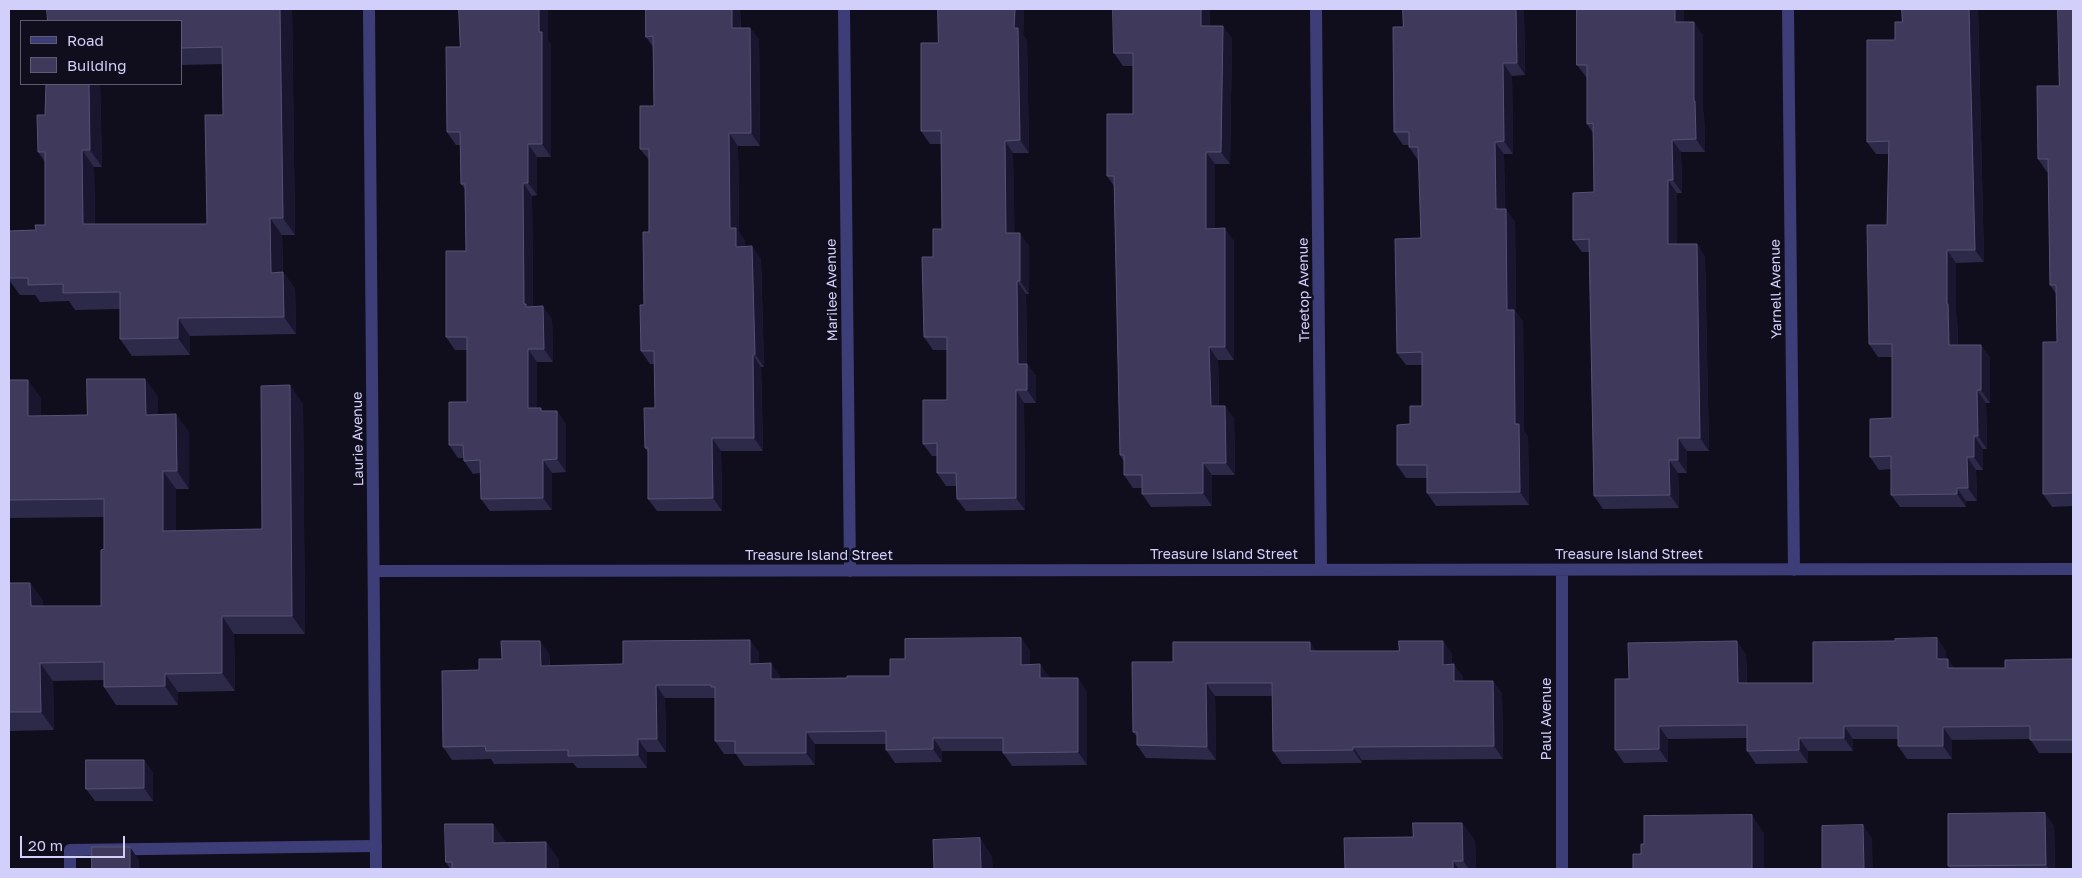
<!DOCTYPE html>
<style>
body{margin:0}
#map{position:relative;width:2082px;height:878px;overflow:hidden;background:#100e1d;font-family:"Golos Text",sans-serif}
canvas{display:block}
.frame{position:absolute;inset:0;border:10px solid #d2cffa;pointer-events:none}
.legend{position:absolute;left:20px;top:20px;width:162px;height:65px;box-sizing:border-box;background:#100e1d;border:1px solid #5e5b75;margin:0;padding:6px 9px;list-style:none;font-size:15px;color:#d2cffa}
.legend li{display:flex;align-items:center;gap:10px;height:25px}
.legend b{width:25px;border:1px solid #5e5b75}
.scale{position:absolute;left:20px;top:836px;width:105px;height:22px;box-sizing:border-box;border:2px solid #d2cffa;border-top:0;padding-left:6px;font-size:15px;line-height:18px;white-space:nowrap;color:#d2cffa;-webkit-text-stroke:4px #100e1d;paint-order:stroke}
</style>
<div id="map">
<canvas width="2082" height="878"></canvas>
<div class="frame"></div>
<ul class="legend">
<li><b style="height:6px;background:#3d3e78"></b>Road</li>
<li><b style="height:14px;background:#3f3a5c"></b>Building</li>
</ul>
<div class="scale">20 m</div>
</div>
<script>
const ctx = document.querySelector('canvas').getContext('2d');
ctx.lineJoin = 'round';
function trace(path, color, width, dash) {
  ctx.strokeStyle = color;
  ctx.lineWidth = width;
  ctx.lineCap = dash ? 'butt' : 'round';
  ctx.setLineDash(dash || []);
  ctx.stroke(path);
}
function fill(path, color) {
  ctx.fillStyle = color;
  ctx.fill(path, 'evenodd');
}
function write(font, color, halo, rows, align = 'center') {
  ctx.font = font + ' "Golos Text",sans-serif';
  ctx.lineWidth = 5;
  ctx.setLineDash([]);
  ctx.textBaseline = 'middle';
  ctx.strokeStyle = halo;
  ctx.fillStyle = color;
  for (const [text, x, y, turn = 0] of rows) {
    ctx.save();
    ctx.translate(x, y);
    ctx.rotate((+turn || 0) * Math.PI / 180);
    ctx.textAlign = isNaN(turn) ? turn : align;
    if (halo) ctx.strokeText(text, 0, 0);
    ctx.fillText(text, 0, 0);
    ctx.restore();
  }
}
const lane = new Path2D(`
 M70,869V850L376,846`);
const street = new Path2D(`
 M369,9L376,869
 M844,9L850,571
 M1316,9L1321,570
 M1788,9L1794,570
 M1562,570V869
 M374,571L2073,569`);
const wall = new Path2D(`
 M292,9L295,235H282L283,272L295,289L296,334L190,336V355L132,356L120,339V309L75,310L69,301L40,302L35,295H20L9,280V231L36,230L45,225V162L38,152L45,115L46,84H118V85H100L102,167H94L95,224H207L223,115L222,64L181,65V21Z
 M548,9V40L551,45V157H537V195L532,196L533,306L552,319L553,362H537V408L543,411H557L566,424V472L552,473V510L490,511L481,499L480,473L473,474L464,461V458H458L449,445L467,402V350H455L446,337L466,251L465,189L461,184L460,145H456L447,132L460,47Z
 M740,9L741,28H750L759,40L760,146H738L739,232L745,241V247L761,259L764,367H761L763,451H721L722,511H657L648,499V452L645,448L655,408V364H650L641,351L649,232V160L640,149L654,106L653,47L646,37Z
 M938,9H1024L1023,35L1027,40L1029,153H1013L1014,233L1029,246V294H1026L1027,364L1036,376V403H1024L1025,510L966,511L957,499L956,486H946L937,473V456H932L923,444L947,400V350H933L924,337L933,257L942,229L941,144H930L921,131L938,43Z
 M1210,9V26L1232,38L1230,164H1215V228L1234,241V360H1218L1219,406L1234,418L1235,475H1212V506L1151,507L1142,494V488H1133L1124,475V462L1120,455L1114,186L1107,176L1133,114V66H1123L1114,53Z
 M1403,9H1522L1524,12L1525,75L1512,76L1513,154H1504L1505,209L1515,222L1516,312L1523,322L1524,431L1528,437L1529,505L1436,506L1427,493V478H1406L1397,465L1410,424L1422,406V365H1406L1397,353L1421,238L1419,160H1418L1409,147V145H1403L1394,132L1403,27Z
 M1577,9H1684V22L1703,35V111L1704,114L1705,152H1681L1682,193H1677V244H1697L1705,257L1709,451H1687V473H1678L1679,508L1603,509L1594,496L1589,252H1582L1573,240L1594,192L1593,133L1587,124V78L1577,65Z
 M1902,9H1978L1984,262L1956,263V315L1957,317L1958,345H1981L1990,358V403H1986L1987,449H1983V470H1976L1977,501H1966V507H1900L1891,495V469L1879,470L1870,457L1892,418V357H1878L1869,344L1887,225L1889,154H1876L1867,142L1895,40L1902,22Z
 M2073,9V506L2052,507L2043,494L2057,342L2056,294L2050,285L2048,172H2047L2038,159L2059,86Z
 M145,379L158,397V414L189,432V489H176V531L262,529L303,404L305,634H234L235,691L178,692V705H116L104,687V680L53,681L54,730L9,731V583H30L43,601V606H101L104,549V517L9,518V380L41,398V416L87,415Z
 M1021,638L1030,651V664L1049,677V678L1087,691V765L1012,766L1003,753V751H942V762L895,763L886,750V744H815V765L744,766L736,754H724L715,741V698H665L666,752H647V768H577L573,763L494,764L491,759L452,760L443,747L479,670L502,659L549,653L550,665L623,664L759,652V663L780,676V679L847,678L890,676L905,659Z
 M1317,651L1452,653V664L1463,677V681H1493L1502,694L1503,759L1362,760V763L1282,764L1273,751L1272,696H1215L1216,760L1146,758L1137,745V737L1133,732L1173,662Z
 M1946,651V659L1954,668H2005L2073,659V753H2039L2030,739L1952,740V759H1907L1898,746V739H1853V751H1808V763L1756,764L1747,751V738L1668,739V762L1624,763L1615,750L1629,679L1746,654L1747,683H1813Z
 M144,760L153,773V801H95L86,789Z
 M1462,823L1475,841L1476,869H1345L1413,837Z
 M493,824L506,843L546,842L559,860V869H450L446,862Z
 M2054,826L2055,869H1951L1948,866Z`);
const shadedWall = new Path2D(`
 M280,9H292L295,235L283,218Z
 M539,9H548V40L551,45V157L542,144Z
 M732,9H740L741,41L732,28Z
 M1015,9H1024L1023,35L1027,40L1029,153L1020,140L1014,28Z
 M1201,9H1210V39L1201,26Z
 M1516,9H1522L1524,12L1525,75L1517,63Z
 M1675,9H1684V35L1675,22Z
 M1969,9H1978L1984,262L1975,250Z
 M1694,22L1703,35V111L1704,114L1705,152L1696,139L1694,101Z
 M1223,26L1232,38L1230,164L1221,152Z
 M750,28L759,40L760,146L751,133Z
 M1503,63L1512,76L1513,154L1504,141Z
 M89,84H99L100,85L102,167L90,150Z
 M729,133L738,146L739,232L745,241V260L736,247L730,228Z
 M1672,140L1681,152L1682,193L1673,180Z
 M1005,141L1013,153L1015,246L1006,233Z
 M1495,142L1504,154L1505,222L1496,209Z
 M528,144L537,157V195L528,183Z
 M82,150L94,167L95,241L83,224Z
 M1206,152L1215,164V241L1206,229Z
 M1668,180L1677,193V257L1668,244Z
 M523,183L532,196L533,314L524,304Z
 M1506,209L1515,222L1516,312L1523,322L1524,431L1528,437L1529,505L1520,492L1507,310Z
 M270,218L282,235L283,290L271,273Z
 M1225,228L1234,241V360L1225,347Z
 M1020,233L1029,246V294L1020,281Z
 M1697,244L1705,257L1709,451L1700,438Z
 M752,246L761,259L764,367L755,354Z
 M1947,250L1956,263V315L1957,317L1958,358L1949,345L1947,304Z
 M283,272L295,289L296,334L284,317Z
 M1017,281L1026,294L1027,376L1018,364Z
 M543,306L552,319L553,362L544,349Z
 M178,318L190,336V355L178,338Z
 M1981,345L1990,358V403L1981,390Z
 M1209,347L1218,360L1219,419L1211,406Z
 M528,349L537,362V421L528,408Z
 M753,355L761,367L763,451L754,438Z
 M1027,364L1036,376V403L1027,390Z
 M145,379L158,397V433L146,415Z
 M28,380L41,398V434L28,416Z
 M290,385L303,404L305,634L292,616Z
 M1016,390L1024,403L1025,510L1016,498Z
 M1977,390L1986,403L1987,449L1978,436Z
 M1225,406L1234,418L1235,475L1226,463Z
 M557,411L566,424V472L557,459Z
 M176,414L189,432V489L177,471Z
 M1974,436L1983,449V470L1974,457Z
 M712,438L721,451L722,511L713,498Z
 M1678,438L1687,451V473L1678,460Z
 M1967,457L1976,470L1977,501L1968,488Z
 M543,460L552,473V510L543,498Z
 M1669,460L1678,473L1679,508L1670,495Z
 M1203,463L1212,475V506L1203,493Z
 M163,471L176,489V549L163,531Z
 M1957,488L1966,501V507L1957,494Z
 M30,583L43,601V624L31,606Z
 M222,616L234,634L235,691L222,673Z
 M1021,638L1030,651V677L1021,665Z
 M1937,638L1946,651V672L1937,659Z
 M750,640L759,652V676L750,664Z
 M540,641L549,653L550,678L541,666Z
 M1443,641L1452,653V677L1443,665Z
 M1737,641L1746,654L1747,696L1738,683Z
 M1310,642L1319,655L1310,651Z
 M1948,659L1957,672L1948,668Z
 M40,663L53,681L54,730L41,712Z
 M771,663L780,676V692L771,679Z
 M1040,664L1049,677V691L1040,678Z
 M1454,664L1463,677V694L1454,681Z
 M165,674L178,692V705L165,686Z
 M1078,678L1087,691V765L1078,752Z
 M1493,681L1502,694L1503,759L1494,746Z
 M1206,683L1215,696L1216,760L1207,747Z
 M656,685L665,698L666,752L657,739Z
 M1659,726L1668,739V762L1659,749Z
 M1844,726L1853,739V751L1844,738Z
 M1943,727L1952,740V759L1943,746Z
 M806,732L815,744V765L806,753Z
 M933,738L942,751V762L933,749Z
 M1799,738L1808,751V763L1799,750Z
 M638,739L647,752V768L638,755Z
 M1353,747L1362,760V763L1353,750Z
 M144,760L153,773V801L144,788Z
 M2045,813L2054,826L2055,869H2049L2046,865Z
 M1752,815L1764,833V869H1752Z
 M1462,823L1475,841L1476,869H1469L1463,861Z
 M493,824L506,842V861L493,843Z
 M1863,825L1872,838L1873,869H1864Z
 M980,838L992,856L993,869H981Z
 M546,842L559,860V869H546Z
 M130,847L139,860V869H130Z
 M1453,861L1459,869H1453Z`);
const building = new Path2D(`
 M47,9H280L283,218H270L271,273L283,272L284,317L178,318V338L120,339V292L63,293V284L28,285V278H9V231L36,230L35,225H45V152H38L37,115H45L46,84H89L90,150H82L83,224H207L205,115H223L222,47L181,48V21H48Z
 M459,9H539V32H542V144H528V183H523L524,304H526V307L543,306L544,349H528V408H541V411H557V459L543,460V498L481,499L480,460L464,461L463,445H449V402H467V337H446V251H466L465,184H461L460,132H447L446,47H460Z
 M646,9H732V28H750L751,133H729L730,228H736V247L752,246L755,354L753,355L754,438H712L713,498L648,499V448H645L644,408H655L654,351H641L640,305H644L643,232H649V149H640V106H654L653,36L646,37Z
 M938,9H1015L1014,28H1018L1020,140L1005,141L1006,233H1020V281H1017L1018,364H1027V390H1016V498L957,499L956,473H937V443L923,444V400H947V337H924L922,257H933V229H942L941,131H921V43H938Z
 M1113,9H1201V26H1223L1221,152H1206V229L1225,228V347H1209L1211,406H1225L1226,463H1203V493L1142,494V475H1124V455H1120L1114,176H1107V114H1133V53H1114Z
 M1403,9H1516L1517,63H1503L1504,141L1495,142L1496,209H1506L1507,310H1514L1515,424H1519L1520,492L1427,493V465H1397V425L1410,424V406H1422V352L1397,353L1395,239L1421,238L1418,147H1409V132H1394L1393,27H1403Z
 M1577,9H1675V22H1694V101H1695L1696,139L1672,140L1673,180H1668V244H1697L1700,438H1678V460H1669L1670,495L1594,496L1589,239L1573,240V193L1594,192L1593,123L1587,124V65H1577Z
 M1902,9H1969L1975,250H1947V304H1948L1949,345H1981V390H1977L1978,436H1974V457H1967L1968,488H1957V494L1891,495V456L1870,457V419L1892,418V344H1869L1867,225H1887L1889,141L1867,142V40H1895V22H1902Z
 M2058,9H2073V493L2043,494V342H2057L2056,285H2050L2048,159H2038L2037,86H2059Z
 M87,379H145L146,415L176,414L177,471H163V531L262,529L261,386L290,385L292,616H222V673L165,674V686L104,687V662L40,663L41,712H9V583H30L31,606H101V550L104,549V499L9,500V380H28V416L87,415Z
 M1021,638V665L1040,664V678H1078V752L1003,753V738H933V749L886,750V731L806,732V753H735V741H715V687H711V685H656L657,739H638V755L568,756V750L486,751L485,746L443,747L442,671L479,670V659H502L501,641H540L541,666L623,664V641L750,640V664L771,663V679L847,678V676H890V659H905V639Z
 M1937,638V659H1948V668H2005V660L2073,659V740H2030V726L1943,727V746H1898V726H1844V738H1799V750L1747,751V725L1659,726V749L1615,750V679H1629L1628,643L1737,641L1738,683H1813V642L1895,641V639Z
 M1399,641H1443V665L1454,664V681H1493L1494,746L1353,747V750L1273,751L1272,683H1206L1207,747L1137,745V732H1133L1132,662H1173V642H1310V651H1399Z
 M86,760H144V788L86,789Z
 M2045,813L2046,865L1948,866V814Z
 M1752,815V869H1633V854H1641V844H1644V816Z
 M1413,823H1462L1463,861H1453V869H1345L1344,838L1413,837Z
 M445,824H493V843L546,842V869H452V862H446Z
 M1863,825L1864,869H1822V826Z
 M980,838L981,869H934L933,840Z
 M92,847H130V869H92Z`);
const streetNames = [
 ["Yarnell Avenue",1776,289,-91],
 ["Marilee Avenue",832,290,-91],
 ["Treetop Avenue",1304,290,-91],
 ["Laurie Avenue",358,439,-91],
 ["Treasure Island Street",1224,555],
 ["Treasure Island Street",1629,555],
 ["Treasure Island Street",819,556],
 ["Paul Avenue",1547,719,-90]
];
trace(lane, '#3d3e78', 12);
trace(street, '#3d3e78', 12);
fill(wall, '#2d2949');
fill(shadedWall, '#1a1630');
fill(building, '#3f3a5c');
trace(building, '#565275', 1);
write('14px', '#d2cffa', '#100e1d', streetNames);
</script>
